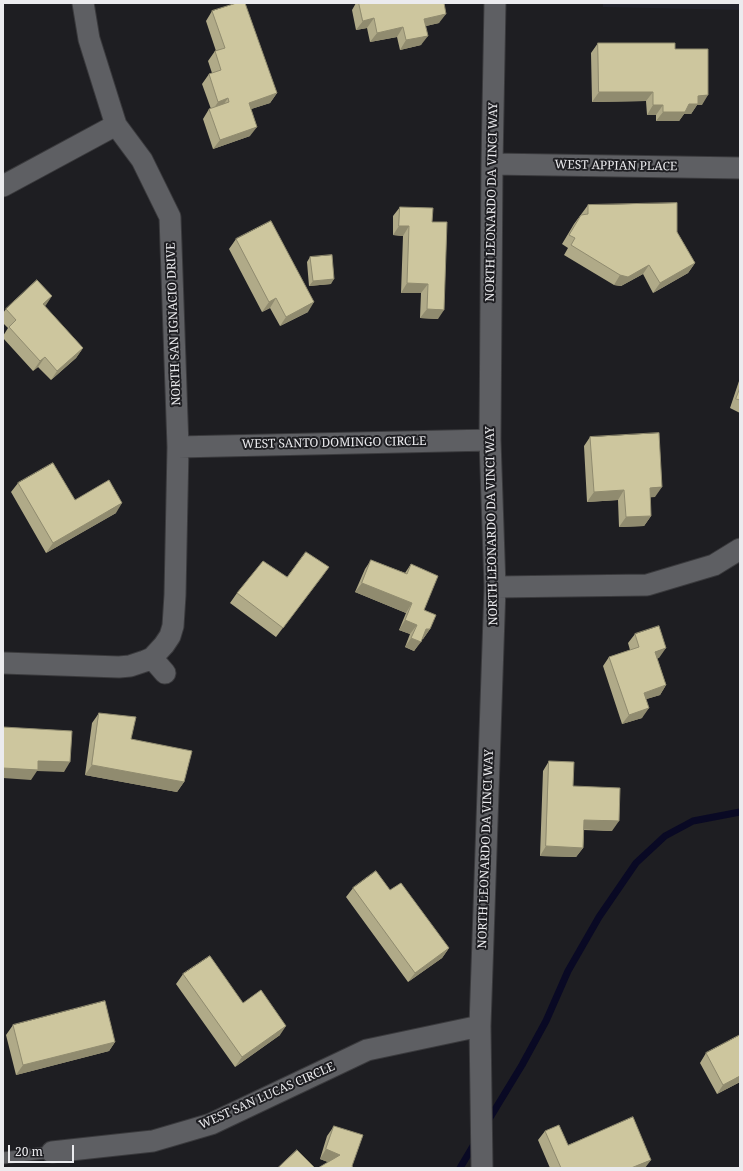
<!DOCTYPE html>
<style>
body{margin:0}
#map{position:relative;width:743px;height:1171px;overflow:hidden;background:#1e1e22;font-family:"Noto Serif",serif}
canvas{display:block}
.frame{position:absolute;inset:0;border:4px solid #ebebee;pointer-events:none}
.scale{position:absolute;left:8px;top:1145px;width:66px;height:18px;box-sizing:border-box;border:2px solid #ebebee;border-top:0;padding-left:5px;font-size:12px;line-height:14px;white-space:nowrap;color:#ebebee;-webkit-text-stroke:3px #1e1e22;paint-order:stroke}
</style>
<div id="map">
<canvas width="743" height="1171"></canvas>
<div class="frame"></div>
<div class="scale">20 m</div>
</div>
<script>
const ctx = document.querySelector('canvas').getContext('2d');
ctx.lineJoin = 'round';
function fill(path, color) {
  ctx.fillStyle = color;
  ctx.fill(path, 'evenodd');
}
function trace(path, color, width, dash) {
  ctx.strokeStyle = color;
  ctx.lineWidth = width;
  ctx.lineCap = dash ? 'butt' : 'round';
  ctx.setLineDash(dash || []);
  ctx.stroke(path);
}
function write(font, color, halo, rows, align = 'center') {
  ctx.font = font + ' "Noto Serif",serif';
  ctx.lineWidth = 4;
  ctx.setLineDash([]);
  ctx.textBaseline = 'middle';
  ctx.strokeStyle = halo;
  ctx.fillStyle = color;
  for (const [text, x, y, turn = 0] of rows) {
    ctx.save();
    ctx.translate(x, y);
    ctx.rotate((+turn || 0) * Math.PI / 180);
    ctx.textAlign = isNaN(turn) ? turn : align;
    if (halo) ctx.strokeText(text, 0, 0);
    ctx.fillText(text, 0, 0);
    ctx.restore();
  }
}
const built = new Path2D(`
 M603,3H740V10L603,7Z`);
const stream = new Path2D(`
 M488,1121L522,1065L546,1021L568,971L599,917L636,863L665,836L693,821L740,812
 M460,1168L476,1141`);
const lane = new Path2D(`
 M3,1158L52,1152`);
const street = new Path2D(`
 M492,164L740,168
 M3,186L116,125
 M178,447L490,440
 M495,587L647,585L714,565L740,549
 M152,658L165,673
 M3,663L119,667L130,666L145,661L152,658L164,645L170,636L173,626L175,595L178,447L170,217L142,160L116,125L89,39L83,3
 M52,1152L153,1141L211,1124L367,1050L480,1026
 M482,1168L480,1026L495,587L490,440L492,164L495,3`);
const wall = new Path2D(`
 M356,3H444L439,23L426,26L421,45L400,50L397,37L370,42L367,28L356,30L352,10Z
 M212,11L277,93L270,103L251,109L250,136L213,149L203,119L209,109H211L202,84L209,74L212,73L208,61L215,51H216L206,21Z
 M598,43L675,49L702,105H697L691,114H684L679,121H656V115H647L646,101L592,102L591,53Z
 M588,205L677,232L695,263L688,273L653,293L643,274L621,286L614,285L564,255L568,248L562,244L574,224Z
 M400,207L432,222L438,319L420,318L421,293H401L403,236L393,235V216Z
 M236,239L308,312L280,326L270,308L262,312L229,249Z
 M310,257L331,284L309,286L307,262Z
 M46,305L44,306L83,348L76,358L51,380L38,367L33,371L3,338V336L8,328L3,323V313L6,309Z
 M740,378V413L730,408Z
 M590,437L655,497H650L651,516L644,526L619,527L618,500L587,502L584,446Z
 M18,483L75,500L116,513L46,553L11,492Z
 M371,560L405,573L411,564L430,629L423,639H422L414,651L405,647L410,634L399,630L406,613L355,592L365,569Z
 M329,567L276,637L230,603L237,593L287,577Z
 M635,634L659,658H657L666,685L660,695L646,699L642,718L622,724L603,666L609,657L630,650L628,643Z
 M99,713L184,782L177,792L85,775L92,723Z
 M549,761L612,831L584,830L583,848L576,857L540,856L543,771Z
 M353,888L390,890L449,948L442,958L408,982L346,897Z
 M183,974L243,1003L280,1035L235,1067L176,984Z
 M13,1025L115,1042L109,1051L16,1075L6,1035Z
 M706,1053L740,1082L717,1094L700,1063Z
 M334,1126L352,1166L328,1162L320,1159L327,1136Z
 M545,1131L568,1145L645,1168H550L538,1140Z`);
const shadedWall = new Path2D(`
 M446,14L439,23L417,28L424,19Z
 M374,18L367,28L356,30L363,21Z
 M403,27L397,37L370,42L377,33Z
 M428,36L421,45L400,50L406,40Z
 M599,92H653L646,101L592,102Z
 M277,93L270,103L242,112L249,103Z
 M708,95L702,105H697L691,114H684L679,121H656L663,112L689,104L698,96Z
 M228,98L221,108L212,111L218,102Z
 M653,105H663L656,115H647Z
 M257,127L250,136L213,149L220,140Z
 M399,226H409L403,236L393,235Z
 M695,263L688,273L653,293L660,283Z
 M649,265L643,274L621,286L614,285L620,275Z
 M334,279L331,284L309,286L313,281Z
 M407,283L428,284L421,293H401Z
 M52,296L46,305L36,314L43,304Z
 M276,298L270,308L262,312L269,302Z
 M314,302L308,312L280,326L286,317Z
 M427,309L444,310L438,319L420,318Z
 M83,348L76,358L51,380L57,371Z
 M45,357L38,367L33,371L40,361Z
 M662,487L655,497L643,498L650,488Z
 M624,490L618,500L587,502L594,492Z
 M122,503L116,513L46,553L53,543Z
 M651,516L644,526L619,527L626,517Z
 M329,567L322,577L276,637L283,628Z
 M362,583L412,603L406,613L355,592Z
 M405,620L417,625L410,634L399,630Z
 M426,629H430L423,639H419Z
 M411,638L421,642L414,651L405,647Z
 M666,648L659,658L648,661L655,652Z
 M666,685L660,695L637,702L644,693Z
 M649,708L642,718L622,724L629,715Z
 M38,761L70,762L64,772L37,771L31,780L3,778V768Z
 M92,765L184,782L177,792L85,775Z
 M584,820L619,821L612,831L577,829Z
 M546,846L583,848L576,857L540,856Z
 M449,948L442,958L408,982L415,973Z
 M286,1026L280,1035L235,1067L242,1057Z
 M115,1042L109,1051L16,1075L23,1065Z
 M740,1076V1082L717,1094L723,1085Z
 M326,1149L340,1155L333,1164L320,1159Z
 M651,1160L645,1168H631Z`);
const building = new Path2D(`
 M237,3H245L277,93L249,103L257,127L220,140L209,109L229,102L228,98L218,102L209,74L221,70L215,51L225,48L212,11Z
 M359,3H444L446,14L424,19L428,36L406,40L403,27L377,33L374,18L363,21Z
 M598,43H675V49H708V95L698,96V104H689L685,112H663V105H653V92H599Z
 M677,203V232L695,263L660,283L649,265L628,277L620,275L571,245L575,238L569,235L581,215L588,214V205Z
 M400,207L433,208L432,222H447L444,310L427,309L428,284L407,283L409,226H399Z
 M271,221L314,302L286,317L276,298L269,302L236,239Z
 M332,255L334,279L313,281L310,257Z
 M37,280L52,296L43,304L83,348L57,371L45,357L40,361L9,327L16,320L6,309Z
 M740,388V400L736,399Z
 M659,433L662,487L650,488L651,516L626,517L624,490L594,492L590,437Z
 M53,463L75,500L109,480L122,503L53,543L18,483Z
 M306,552L329,567L283,628L237,593L263,561L287,577Z
 M371,560L407,574L411,564L438,576L424,610L436,615L430,629H426L421,642L411,638L417,625L405,620L412,603L362,583Z
 M659,626L666,648L655,652L666,685L644,693L649,708L629,715L609,657L639,647L635,634Z
 M99,713L136,717L131,739L192,751L184,782L92,765Z
 M3,727L72,731L70,762L38,761V770L3,768Z
 M549,761L574,762L573,786L620,788L619,821L584,820L583,848L546,846Z
 M376,871L390,890L401,883L449,948L415,973L353,888Z
 M210,956L243,1003L261,990L286,1026L242,1057L183,974Z
 M105,1001L115,1042L23,1065L13,1025Z
 M740,1035V1076L723,1085L706,1053Z
 M633,1117L651,1160L631,1168H561L545,1131L559,1125L568,1145Z
 M334,1126L363,1135L352,1166L353,1168H318L340,1155L326,1149Z
 M297,1150L315,1168H278Z`);
const streetNames = [
 ["WEST APPIAN PLACE",616,166,1],
 ["NORTH LEONARDO DA VINCI WAY",492,202,-89],
 ["NORTH SAN IGNACIO DRIVE",174,324,-92],
 ["WEST SANTO DOMINGO CIRCLE",334,443,-1],
 ["NORTH LEONARDO DA VINCI WAY",492,526,-91],
 ["NORTH LEONARDO DA VINCI WAY",486,849,-88],
 ["WEST SAN LUCAS CIRCLE",267,1096,-24]
];
fill(built, '#23242e');
trace(stream, '#090924', 7);
trace(lane, '#3a3a3d', 13);
trace(street, '#3a3a3d', 23);
trace(lane, '#5e5f63', 11);
trace(street, '#5e5f63', 21);
fill(wall, '#b0aa88');
fill(shadedWall, '#908b6f');
fill(building, '#cdc69e');
trace(building, '#908b6f', 1);
write('12px', '#ebebee', '#1e1e22', streetNames);
</script>
